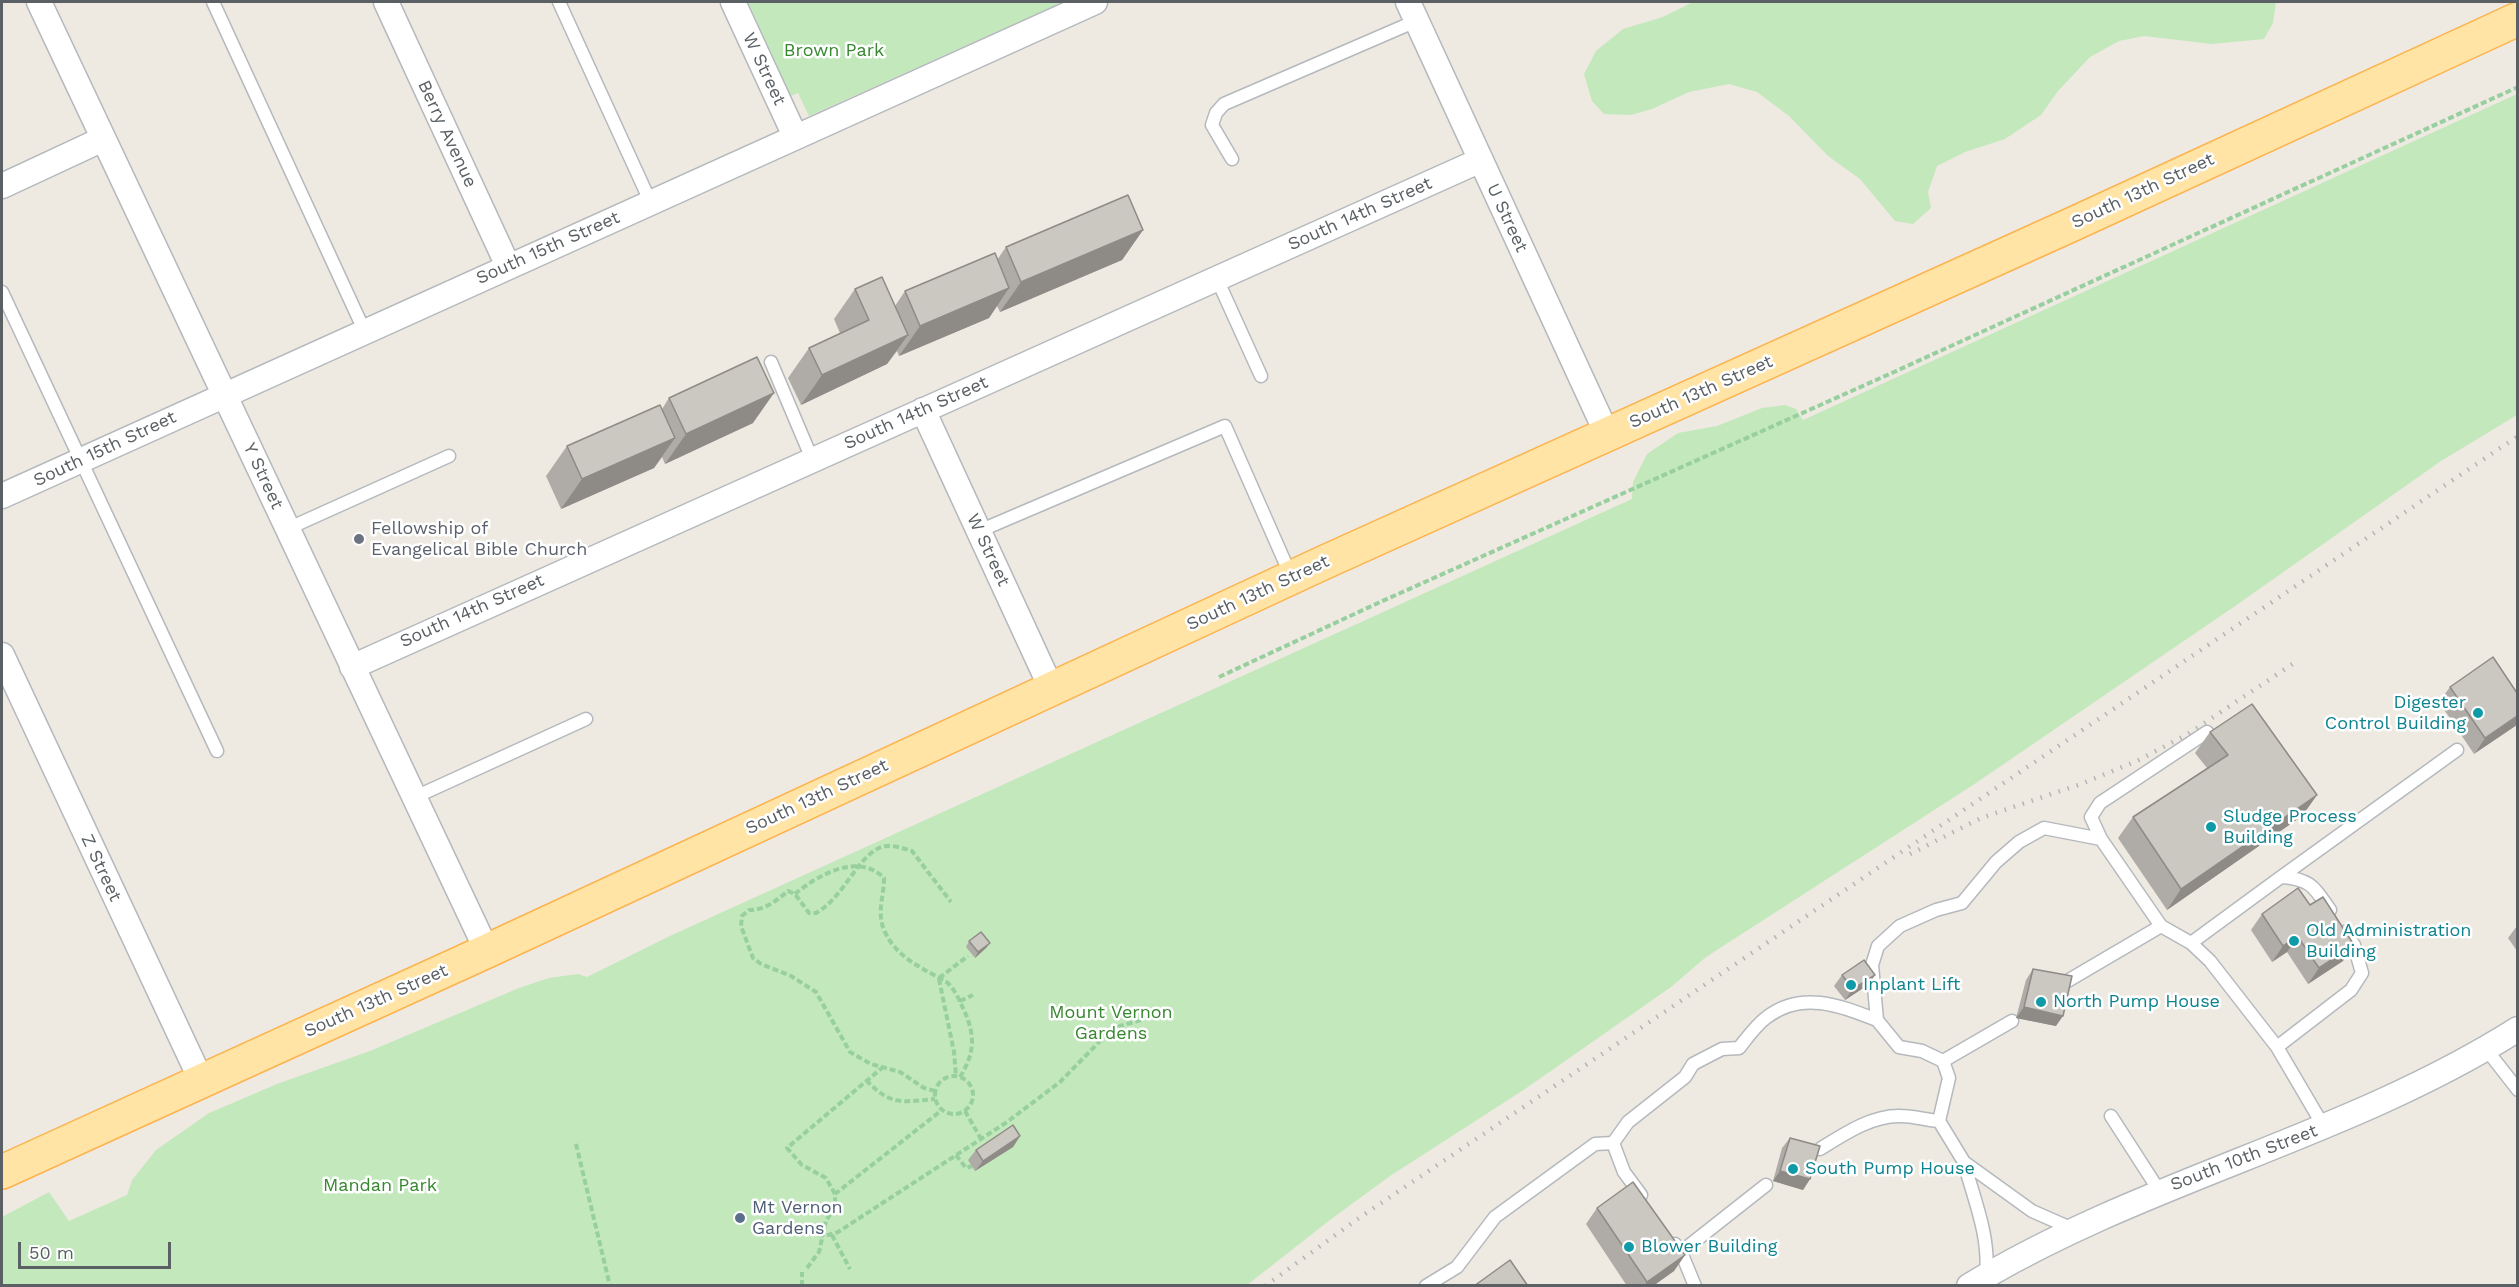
<!DOCTYPE html>
<style>
body{margin:0}
#map{position:relative;width:2519px;height:1287px;overflow:hidden;background:#eeeae2;font-family:"Work Sans",sans-serif}
canvas{display:block}
.frame{position:absolute;inset:0;border:3px solid #5a6064;pointer-events:none}
.scale{position:absolute;left:18px;top:1242px;width:153px;height:27px;box-sizing:border-box;border:3px solid #5a6064;border-top:0;padding-left:8px;font-size:18px;line-height:21px;white-space:nowrap;color:#5a6064;-webkit-text-stroke:4px #fff;paint-order:stroke}
</style>
<div id="map">
<canvas width="2519" height="1287"></canvas>
<div class="frame"></div>
<div class="scale">50 m</div>
</div>
<script>
const ctx = document.querySelector('canvas').getContext('2d');
ctx.lineJoin = 'round';
function fill(path, color) {
  ctx.fillStyle = color;
  ctx.fill(path, 'evenodd');
}
function trace(path, color, width, dash) {
  ctx.strokeStyle = color;
  ctx.lineWidth = width;
  ctx.lineCap = dash ? 'butt' : 'round';
  ctx.setLineDash(dash || []);
  ctx.stroke(path);
}
function write(font, color, halo, rows, align = 'center') {
  ctx.font = font + ' "Work Sans",sans-serif';
  ctx.lineWidth = 5;
  ctx.setLineDash([]);
  ctx.textBaseline = 'middle';
  ctx.strokeStyle = halo;
  ctx.fillStyle = color;
  for (const [text, x, y, turn = 0] of rows) {
    ctx.save();
    ctx.translate(x, y);
    ctx.rotate((+turn || 0) * Math.PI / 180);
    ctx.textAlign = isNaN(turn) ? turn : align;
    if (halo) ctx.strokeText(text, 0, 0);
    ctx.fillText(text, 0, 0);
    ctx.restore();
  }
}
const green = new Path2D(`
 M748,2H1063L809,116L798,93L791,96Z
 M1693,2H2276L2273,23L2264,39L2212,44L2144,36L2119,41L2090,57L2058,91L2041,115L2005,139L1965,152L1937,166L1928,192L1931,208L1913,224L1895,221L1860,179L1828,156L1789,116L1757,92L1729,84L1689,92L1652,109L1631,115L1604,114L1592,101L1584,74L1596,51L1623,29L1663,17Z
 M2517,94V415L2441,461L2238,604L1973,785L1706,957L1671,987L1525,1089L1390,1176L1330,1220L1247,1285L2,1286V1217L49,1192L69,1221L127,1195L132,1180L156,1150L209,1113L277,1084L370,1051L519,988L549,978L578,974L587,977L672,935L1632,499L1633,482L1647,454L1678,433L1717,426L1762,408L1785,405L1796,409L1803,420Z`);
const path = new Path2D(`
 M1219,677L1378,603L1894,372L2518,87
 M795,894C818,875 858,852 884,878C884,897 876,914 885,932C897,958 922,968 945,981C953,986 959,999 963,1008C975,1034 976,1051 960,1077
 M939,978L968,956
 M939,979L954,1052L956,1076
 M960,1001L973,995
 M935 1095a19 19 0 1 1 38 0a19 19 0 1 1-38 0Z
 M866,1080C891,1106 901,1102 935,1099
 M935,1091L924,1088L900,1072L871,1064L850,1052L816,992L791,976L761,964L753,958L741,926L742,916L749,910C765,910 776,901 788,891L795,894L809,913H816C844,897 856,859 879,848C889,843 902,848 912,851L951,902
 M965,1111L981,1139
 M576,1144L610,1286
 M956,1155L966,1168L972,1166
 M835,1194L826,1178L802,1165L787,1148L883,1067
 M809,1234L825,1236L838,1232L1007,1122L1060,1082L1104,1037L1120,1026L1141,1020
 M832,1235L850,1269
 M807,1268L819,1252L826,1221L835,1206V1194L942,1110
 M802,1286V1272`);
const lane = new Path2D(`
 M213,2L364,330
 M559,2L650,201
 M1232,159L1212,125L1216,113L1224,104L1416,21
 M1217,279L1261,376
 M2,292L217,751
 M771,362L812,459
 M287,529L449,456
 M979,531L1225,426L1291,576
 M2207,732L2100,803L2091,817L2101,839L2161,926L2191,943L2210,961L2277,1047L2324,1127
 M413,798L586,719
 M2281,877L2457,750
 M2191,943L2281,877C2311,879 2314,887 2330,910
 M2064,983L2161,926
 M2277,1047L2351,990L2362,973L2354,945L2345,932
 M2486,1049L2518,1090
 M1943,1061L2012,1021
 M2111,1116L2160,1192
 M1820,1149C1844,1134 1872,1115 1901,1116C1914,1116 1926,1120 1939,1121
 M1964,1162C1974,1200 1990,1236 1986,1275
 M1641,1195L1624,1172L1613,1143L1628,1122L1685,1077L1693,1064L1722,1049L1739,1048C1747,1038 1756,1025 1767,1017C1802,990 1841,1006 1877,1020
 M2073,1229L2032,1211L1964,1162L1939,1121L1949,1078L1943,1061L1922,1051L1899,1047L1877,1020L1872,965L1878,946L1900,926L1936,910L1962,903L1996,862L2019,842L2044,828L2101,839
 M1675,1244L1681,1252L1695,1286
 M1681,1252L1766,1185
 M1426,1286L1457,1267L1495,1217L1595,1144L1613,1143`);
const street = new Path2D(`
 M39,2L487,951
 M386,2L508,266
 M733,2L795,136
 M1408,2L1607,434
 M2,186L103,139
 M923,410L1052,690
 M2,496L1095,2
 M2,655L201,1080
 M352,667L1481,160
 M1969,1286C2143,1180 2346,1138 2518,1029`);
const primary = new Path2D(`
 M2,1172L487,951L1325,562L2073,224L2518,19`);
const rail = new Path2D(`
 M1910,854L1981,818L2081,784L2137,761L2188,734L2297,661
 M1265,1286L1359,1218L2518,436`);
const wall = new Path2D(`
 M1143,230L1122,260L1000,312L997,306L989,318L899,356L897,351L887,364L801,405L788,378L809,348L840,333L834,319L855,289L895,306L905,291L997,260L1006,247Z
 M669,398L753,423L665,464L662,457L654,468L561,509L546,476L567,446L662,409Z
 M2450,687L2517,693L2474,754L2439,702Z
 M2210,732L2317,795L2302,816L2167,910L2118,838L2133,817L2207,768L2195,753Z
 M2262,914L2343,961L2308,984L2287,952L2272,962L2251,930Z
 M2517,926V951L2508,938Z
 M969,941L990,943L986,948L975,958L966,947Z
 M2033,969L2056,1026L2016,1018L2026,980Z
 M1842,975H1875L1868,985L1845,1000L1834,986Z
 M1020,1136L1013,1147L975,1171L968,1160L976,1150Z
 M1790,1138L1810,1179L1803,1190L1773,1181L1782,1148Z
 M1597,1208L1685,1255L1674,1271L1653,1286H1627L1586,1224Z`);
const shadedWall = new Path2D(`
 M1143,230L1122,260L1000,312L1021,282Z
 M1009,288L989,318L899,356L920,326Z
 M908,335L887,364L801,405L822,375Z
 M774,393L753,423L665,464L686,434Z
 M675,438L654,468L561,509L582,479Z
 M2517,716V725L2474,754L2485,738Z
 M2317,795L2302,816L2167,910L2181,889Z
 M2298,937L2287,952L2272,962L2283,946Z
 M990,943L986,948L975,958L978,952Z
 M2354,945L2343,961L2308,984L2319,968Z
 M1875,975L1868,985L1845,1000L1853,989Z
 M2024,1007L2063,1016L2056,1026L2016,1018Z
 M1020,1136L1013,1147L975,1171L983,1161Z
 M1780,1171L1810,1179L1803,1190L1773,1181Z
 M1685,1255L1674,1271L1653,1286H1644L1647,1282Z`);
const building = new Path2D(`
 M1128,195L1143,230L1021,282L1006,247Z
 M995,253L1009,288L920,326L905,291Z
 M882,277L908,335L822,375L809,348L869,320L855,289Z
 M757,357L774,393L686,434L669,398Z
 M660,405L675,438L582,479L567,446Z
 M2493,657L2517,693V716L2485,738L2450,687Z
 M2252,704L2317,795L2181,889L2133,817L2228,755L2210,732Z
 M2298,888L2310,905L2323,897L2354,945L2319,968L2298,937L2283,946L2262,914Z
 M981,932L990,943L978,952L969,941Z
 M1864,960L1875,975L1853,989L1842,975Z
 M2033,969L2072,976L2063,1016L2024,1007Z
 M1013,1125L1020,1136L983,1161L976,1150Z
 M1790,1138L1820,1146L1810,1179L1780,1171Z
 M1633,1182L1685,1255L1647,1282L1597,1208Z
 M1510,1260L1528,1286H1474Z`);
const markers = [
 [359,539,6,"#6b7280"],
 [2478,713,6,"#0f9aa8"],
 [2211,827,6,"#0f9aa8"],
 [2294,941,6,"#0f9aa8"],
 [1851,985,6,"#0f9aa8"],
 [2041,1002,6,"#0f9aa8"],
 [1793,1169,6,"#0f9aa8"],
 [740,1218,6,"#5c6f8a"],
 [1629,1247,6,"#0f9aa8"]
];
const parkNames = [
 ["Brown Park",834,51],
 ["Mount Vernon",1111,1013],
 ["Gardens",1111,1034],
 ["Mandan Park",380,1186]
];
const streetNames = [
 ["W Street",764,69,65],
 ["Berry Avenue",447,134,65],
 ["South 13th Street",2143,191,-25],
 ["South 14th Street",1360,214,-24],
 ["U Street",1507,218,65],
 ["South 15th Street",548,248,-24],
 ["South 13th Street",1701,392,-24],
 ["South 14th Street",916,413,-24],
 ["South 15th Street",105,449,-25],
 ["Y Street",263,476,65],
 ["W Street",988,550,65],
 ["South 13th Street",1258,593,-25],
 ["South 14th Street",472,611,-24],
 ["South 13th Street",817,797,-25],
 ["Z Street",101,868,65],
 ["South 13th Street",376,1001,-24],
 ["South 10th Street",2244,1158,-21]
];
const worshipNames = [
 ["Fellowship of",371,529],
 ["Evangelical Bible Church",371,550]
];
const cultureNames = [
 ["Digester",2466,703,"right"],
 ["Control Building",2466,724,"right"],
 ["Sludge Process",2223,817],
 ["Building",2223,838],
 ["Old Administration",2306,931],
 ["Building",2306,952],
 ["Inplant Lift",1863,985],
 ["North Pump House",2053,1002],
 ["South Pump House",1805,1169],
 ["Blower Building",1641,1247]
];
const serviceNames = [
 ["Mt Vernon",752,1208],
 ["Gardens",752,1229]
];
fill(green, '#c2e8bc');
trace(lane, '#b5b9bd', 15);
trace(street, '#b5b9bd', 27);
trace(primary, '#fcb34d', 36);
trace(path, '#97cf9f', 4, [6, 3]);
trace(lane, '#fff', 12);
trace(street, '#fff', 24);
trace(primary, '#ffe4a6', 33);
trace(rail, '#b3b4b5', 4.5, [1.5, 8]);
fill(wall, '#afaba6');
fill(shadedWall, '#8e8b87');
fill(building, '#cbc7c1');
trace(building, '#8e8b87', 1.5);
for (const [x, y, r, color] of markers) {
  const dot = new Path2D();
  dot.arc(x, y, r, 0, 2 * Math.PI);
  ctx.fillStyle = color;
  ctx.fill(dot);
  trace(dot, '#fff', 2);
}
write('18px', '#36872e', '#fff', parkNames);
write('18px', '#5a6064', '#fff', streetNames);
write('18px', '#5b616d', '#fff', worshipNames, 'left');
write('18px', '#0d838f', '#fff', cultureNames, 'left');
write('18px', '#4e5e75', '#fff', serviceNames, 'left');
</script>
